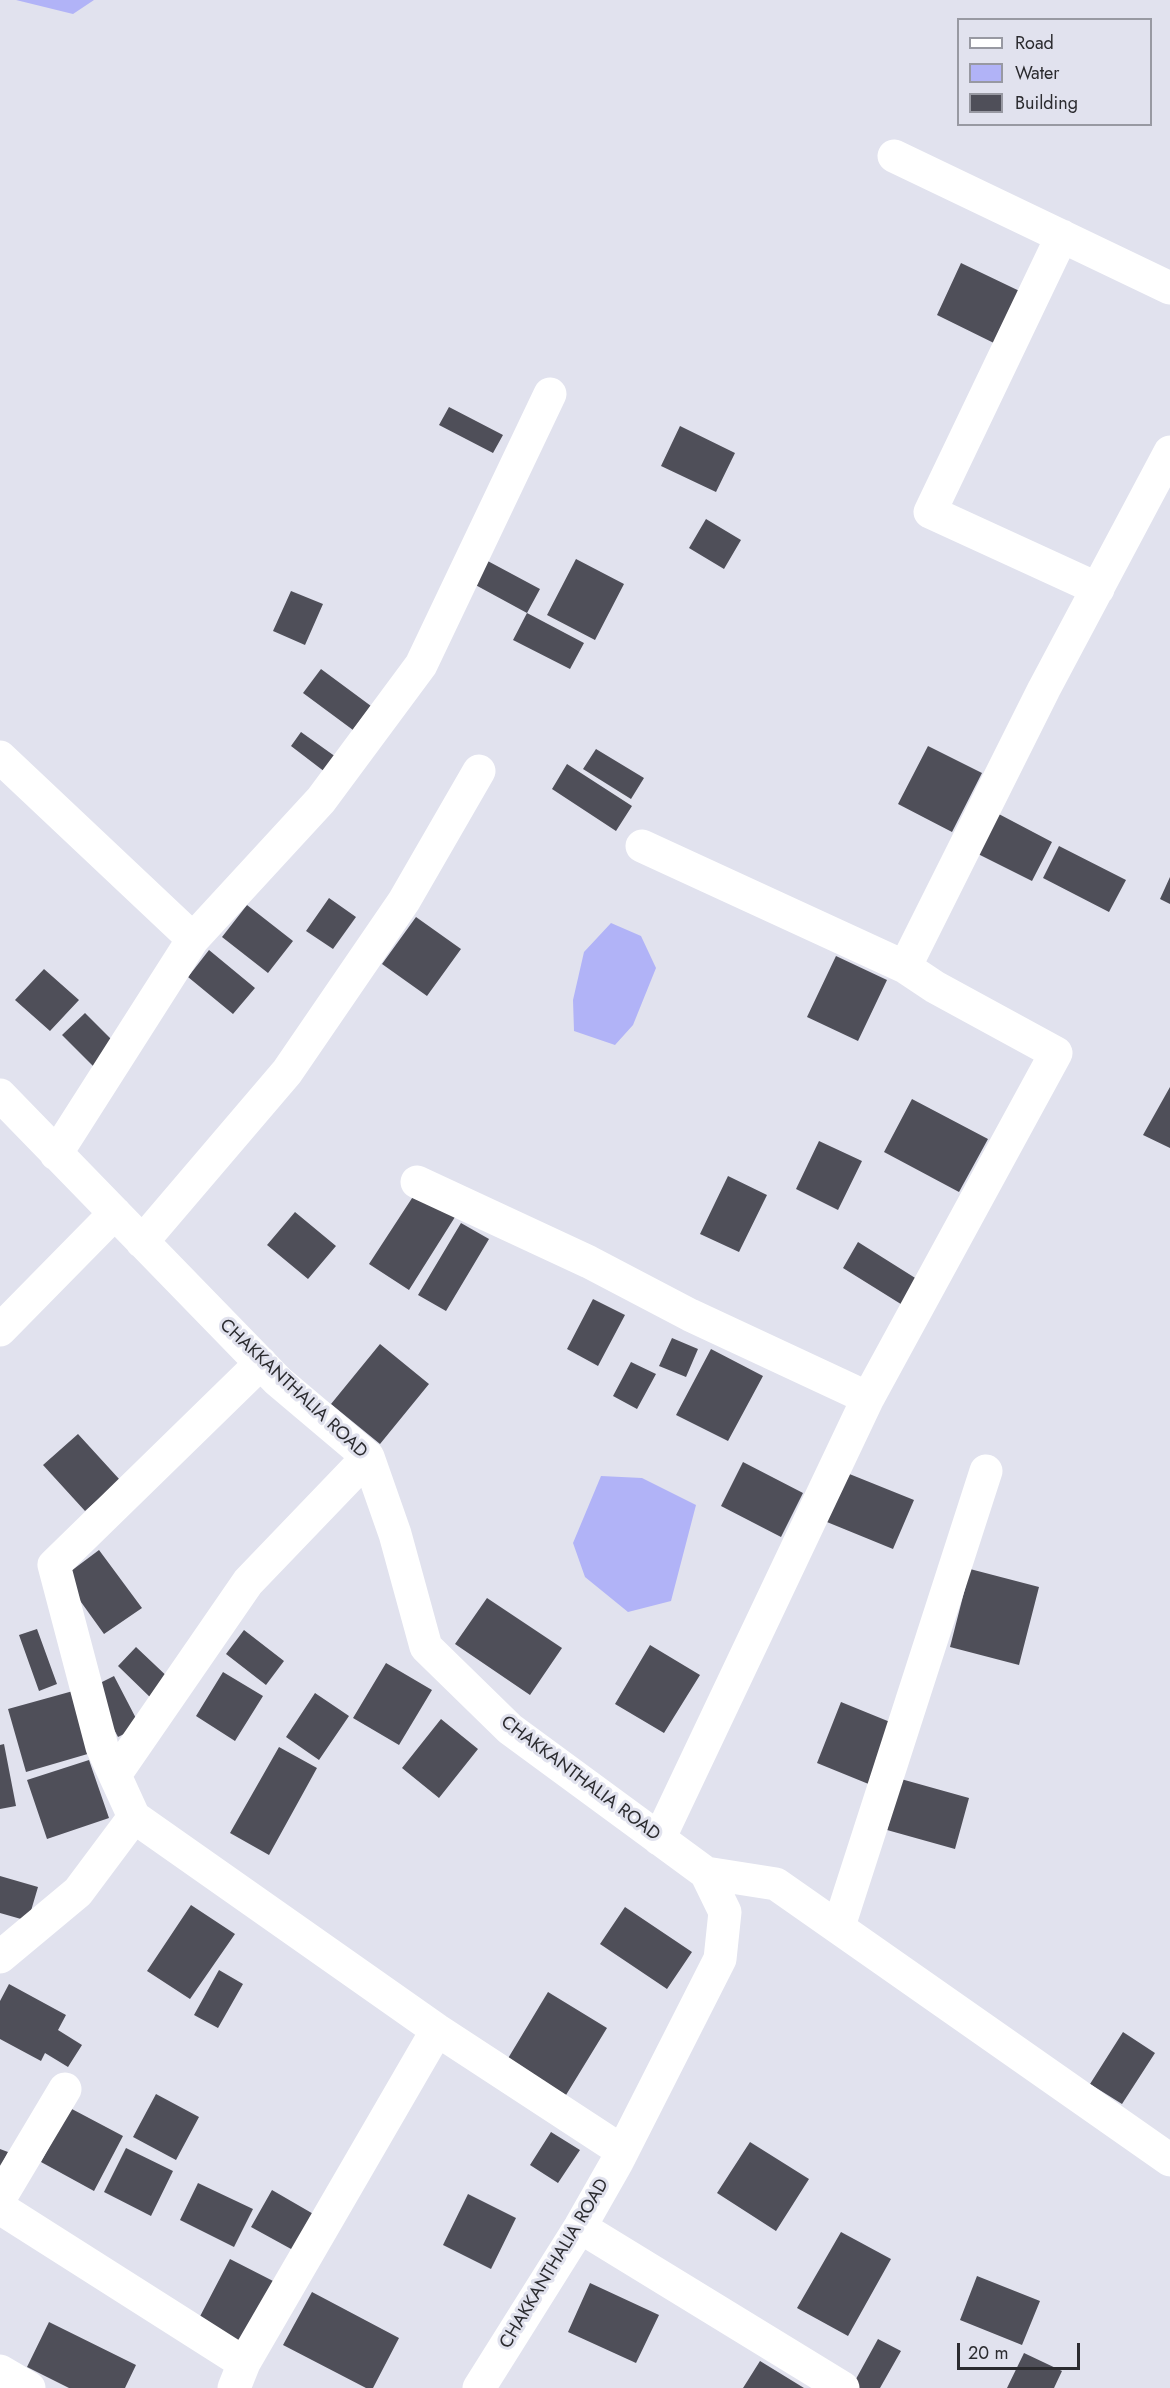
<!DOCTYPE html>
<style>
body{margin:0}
#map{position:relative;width:1170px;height:2388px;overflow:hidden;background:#e1e2ee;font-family:Jost,sans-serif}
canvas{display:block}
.legend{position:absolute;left:957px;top:18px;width:195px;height:108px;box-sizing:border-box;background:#e1e2ee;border:2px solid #9899a2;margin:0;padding:8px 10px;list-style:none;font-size:18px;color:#2b2b2f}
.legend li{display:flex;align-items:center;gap:12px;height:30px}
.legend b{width:30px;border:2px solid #9899a2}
.scale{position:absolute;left:957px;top:2343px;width:123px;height:27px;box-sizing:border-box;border:3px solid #2b2b2f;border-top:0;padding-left:8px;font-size:18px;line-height:21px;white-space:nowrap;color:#2b2b2f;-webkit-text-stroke:4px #e1e2ee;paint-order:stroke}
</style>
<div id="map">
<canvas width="1170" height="2388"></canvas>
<ul class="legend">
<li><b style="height:8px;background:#fff"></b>Road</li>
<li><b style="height:16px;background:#b1b3f7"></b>Water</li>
<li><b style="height:16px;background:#4f4f59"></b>Building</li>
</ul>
<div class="scale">20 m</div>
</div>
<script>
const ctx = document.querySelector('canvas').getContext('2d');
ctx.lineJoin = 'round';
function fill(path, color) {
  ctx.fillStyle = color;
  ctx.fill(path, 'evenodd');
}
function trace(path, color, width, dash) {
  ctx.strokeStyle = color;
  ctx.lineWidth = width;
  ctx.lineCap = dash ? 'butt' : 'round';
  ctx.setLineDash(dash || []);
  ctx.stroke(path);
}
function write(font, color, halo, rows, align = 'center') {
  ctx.font = font + ' Jost,sans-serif';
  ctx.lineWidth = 6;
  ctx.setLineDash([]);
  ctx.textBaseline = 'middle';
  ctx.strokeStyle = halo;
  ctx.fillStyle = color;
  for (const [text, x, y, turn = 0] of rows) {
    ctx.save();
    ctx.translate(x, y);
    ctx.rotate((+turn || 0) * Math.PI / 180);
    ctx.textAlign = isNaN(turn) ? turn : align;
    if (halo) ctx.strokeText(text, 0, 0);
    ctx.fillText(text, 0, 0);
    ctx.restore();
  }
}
const water = new Path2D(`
 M16,0H94L73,14Z
 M611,923L641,936L656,968L633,1025L615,1045L574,1031L573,1000L584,952Z
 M601,1476L642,1478L696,1505L671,1601L628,1612L585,1577L573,1543Z`);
const building = new Path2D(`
 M961,263L1032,297L1006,349L937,315Z
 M449,407L503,435L493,453L439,425Z
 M680,426L735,453L716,492L661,466Z
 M706,519L741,540L724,569L689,548Z
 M484,559L540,589L527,613L470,582Z
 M576,559L624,584L595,640L547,615Z
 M291,591L323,604L305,645L273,631Z
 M527,613L584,643L570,669L513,640Z
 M321,669L371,706L353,730L303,693Z
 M301,732L336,757L325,772L291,746Z
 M928,746L982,773L952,832L898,804Z
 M596,749L644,778L631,799L583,769Z
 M567,764L632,806L616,831L552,789Z
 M995,812L1052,842L1032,881L974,852Z
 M1059,846L1126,880L1109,912L1043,878Z
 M1170,877V904L1160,899Z
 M329,898L356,917L333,949L306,931Z
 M247,905L293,941L268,973L222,937Z
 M416,917L461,949L427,996L382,964Z
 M209,950L255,988L233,1014L188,977Z
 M836,956L887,980L858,1041L807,1017Z
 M44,969L79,1000L50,1031L15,1000Z
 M85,1013L120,1048L97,1070L62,1035Z
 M1170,1087V1148L1143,1135Z
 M912,1099L988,1139L959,1192L884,1152Z
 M819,1141L862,1161L838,1210L796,1189Z
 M728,1176L767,1195L739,1252L700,1234Z
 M416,1192L455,1217L409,1290L369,1264Z
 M295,1212L336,1246L308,1279L267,1245Z
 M461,1223L489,1239L446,1311L418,1295Z
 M858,1242L920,1281L904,1306L843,1268Z
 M593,1299L625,1315L598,1366L567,1349Z
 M672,1338L698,1349L686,1377L659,1366Z
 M380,1344L429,1384L380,1444L331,1404Z
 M711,1349L763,1376L728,1441L676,1415Z
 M631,1362L656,1374L637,1409L613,1396Z
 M78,1434L120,1480L85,1511L43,1465Z
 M743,1462L803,1493L781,1537L721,1506Z
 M842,1471L914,1500L893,1549L822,1520Z
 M99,1550L142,1608L104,1634L63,1577Z
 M970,1569L1039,1587L1019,1665L950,1647Z
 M487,1598L562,1648L530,1695L455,1644Z
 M37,1629L57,1684L39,1691L19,1635Z
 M244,1630L284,1661L266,1685L226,1654Z
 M650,1645L700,1675L664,1733L615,1704Z
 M136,1647L173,1682L154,1701L118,1666Z
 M386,1663L432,1690L399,1745L353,1718Z
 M223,1672L263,1696L235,1741L196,1716Z
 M114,1676L140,1726L118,1737L92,1687Z
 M73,1691L91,1753L26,1772L8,1709Z
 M315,1693L349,1716L319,1760L286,1737Z
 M841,1702L895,1724L871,1785L817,1763Z
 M441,1719L478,1749L439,1798L402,1768Z
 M4,1744L16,1806L0,1809V1745Z
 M279,1747L317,1768L269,1855L230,1833Z
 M89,1760L109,1818L47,1839L27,1780Z
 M901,1779L969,1798L955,1849L887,1830Z
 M0,1876L38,1887L28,1921L0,1913Z
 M191,1905L235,1934L190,1999L147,1971Z
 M625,1907L692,1952L667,1989L600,1944Z
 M219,1970L243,1984L218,2028L194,2015Z
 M9,1984L66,2015L58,2030L82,2045L68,2067L45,2053L41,2061L0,2039V2001Z
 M548,1992L607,2028L566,2095L507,2060Z
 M1123,2032L1155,2053L1122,2104L1090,2084Z
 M156,2094L199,2117L176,2160L133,2137Z
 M70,2108L123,2136L94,2191L41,2162Z
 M551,2132L580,2150L558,2183L530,2165Z
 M750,2142L809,2179L776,2231L717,2193Z
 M126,2148L173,2171L151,2216L104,2192Z
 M0,2149L8,2152L0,2168Z
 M198,2183L253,2209L234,2247L180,2220Z
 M272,2190L322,2219L302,2255L251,2227Z
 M468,2194L516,2218L491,2269L443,2245Z
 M841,2232L891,2259L848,2336L797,2308Z
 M230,2259L277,2283L243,2348L196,2324Z
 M977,2276L1040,2301L1022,2345L960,2320Z
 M590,2283L659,2315L636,2363L568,2332Z
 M312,2292L399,2338L373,2388H366L283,2345Z
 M49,2322L136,2365L125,2388H69L27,2367Z
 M878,2339L901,2351L880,2388H851Z
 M1024,2353L1062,2371L1054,2388H1007Z
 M760,2361L804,2388H743Z`);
const minor = new Path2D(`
 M894,156L1170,288
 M1062,236L930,512L1098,589
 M0,757L193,939
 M642,846L905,967L935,987L1056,1053L868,1398L659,1839
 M905,967L1044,689L1170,452
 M0,1095L278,1381L368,1457L395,1534L426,1647L510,1729L706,1873L725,1912L720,1959L617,2162L580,2227L479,2388
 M56,1154L193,939L321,800L421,665L550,394
 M417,1182L589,1262L690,1315L868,1398
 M142,1242L287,1072L404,901L479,771
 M0,1330L115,1213
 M261,1363L54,1565L102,1747L134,1817L437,2030L622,2151
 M115,1775L248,1582L368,1457
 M706,1873L776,1884L1170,2160
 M839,1926L986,1471
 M0,1957L78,1892L134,1817
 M0,2198L65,2089
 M0,2208L244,2363
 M580,2227L843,2388
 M0,2371L29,2388
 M234,2388L244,2363L437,2030`);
const streetNames = [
 ["CHAKKANTHALIA ROAD",293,1389,43],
 ["CHAKKANTHALIA ROAD",580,1779,37],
 ["CHAKKANTHALIA ROAD",555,2264,-59]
];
fill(water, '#b1b3f7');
fill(building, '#4f4f59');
trace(minor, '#fff', 33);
write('18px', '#2b2b2f', '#e1e2ee', streetNames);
</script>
